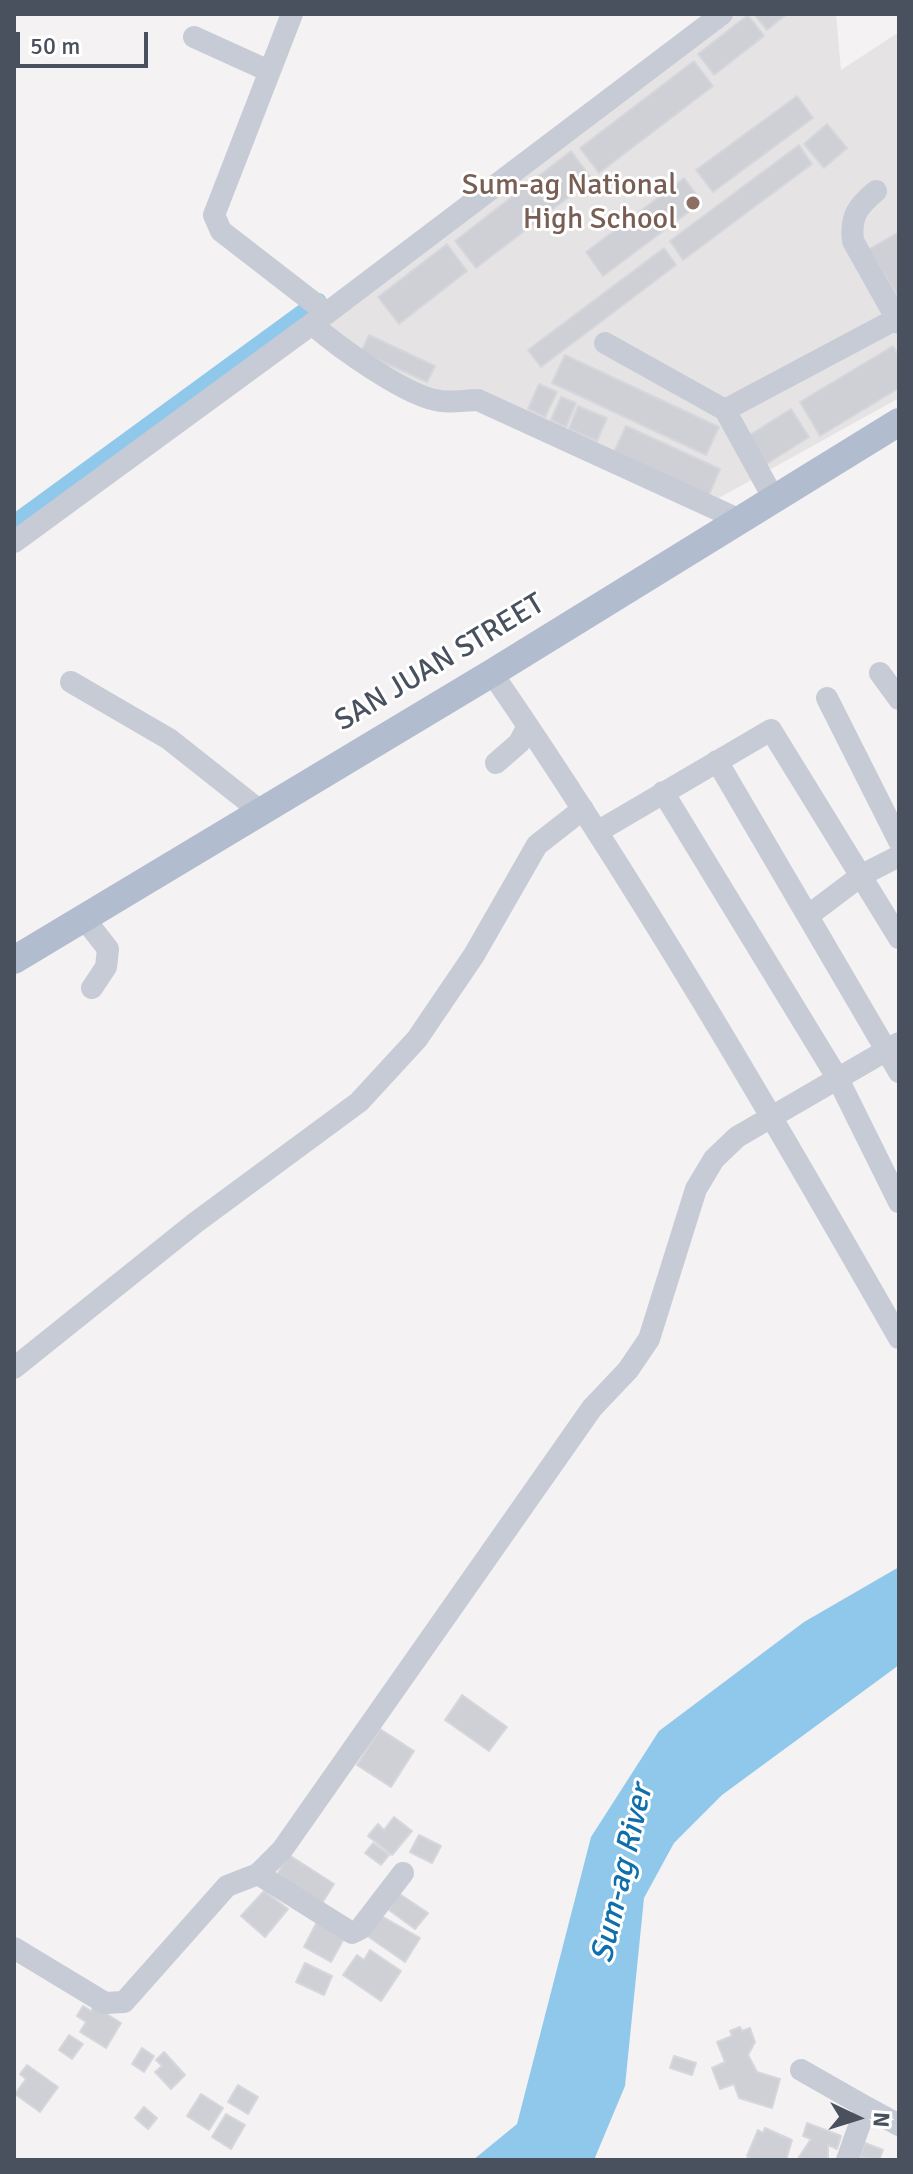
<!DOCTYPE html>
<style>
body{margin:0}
#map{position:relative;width:913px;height:2174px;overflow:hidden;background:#f4f2f2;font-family:Signika,sans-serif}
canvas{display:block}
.frame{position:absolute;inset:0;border:16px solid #49515f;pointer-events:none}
.north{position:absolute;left:817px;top:2078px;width:80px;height:80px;-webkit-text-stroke:6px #fff;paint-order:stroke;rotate:94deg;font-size:22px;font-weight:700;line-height:32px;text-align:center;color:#49515f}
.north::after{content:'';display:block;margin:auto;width:28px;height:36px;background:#49515f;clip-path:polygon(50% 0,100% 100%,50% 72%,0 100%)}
.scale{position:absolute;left:16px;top:32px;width:132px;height:36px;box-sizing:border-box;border:4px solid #49515f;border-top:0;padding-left:10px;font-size:24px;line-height:28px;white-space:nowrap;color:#49515f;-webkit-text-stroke:6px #fff;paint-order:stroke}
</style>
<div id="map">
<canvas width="913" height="2174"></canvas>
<div class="frame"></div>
<div class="north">N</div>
<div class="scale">50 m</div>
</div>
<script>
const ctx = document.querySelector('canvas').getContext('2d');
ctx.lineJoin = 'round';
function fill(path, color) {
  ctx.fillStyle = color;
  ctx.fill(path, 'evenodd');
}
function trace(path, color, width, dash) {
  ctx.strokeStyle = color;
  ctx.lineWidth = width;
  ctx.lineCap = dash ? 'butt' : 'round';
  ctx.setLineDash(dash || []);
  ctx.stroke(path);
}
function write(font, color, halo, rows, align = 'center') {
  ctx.font = font + ' Signika,sans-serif';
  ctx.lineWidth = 6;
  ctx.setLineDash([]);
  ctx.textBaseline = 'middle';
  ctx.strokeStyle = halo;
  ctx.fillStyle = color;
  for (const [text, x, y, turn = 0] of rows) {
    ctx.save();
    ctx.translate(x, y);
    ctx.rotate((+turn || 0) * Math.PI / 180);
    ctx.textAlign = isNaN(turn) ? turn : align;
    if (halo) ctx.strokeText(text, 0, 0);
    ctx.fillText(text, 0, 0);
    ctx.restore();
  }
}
const education = new Path2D(`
 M732,14H836L841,70L899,32V398L708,504L459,392L427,393L315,335Z`);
const water = new Path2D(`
 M899,1567V1665L722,1795L674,1843L644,1898L625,2086L594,2160H473L517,2124L591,1837L659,1731L804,1622Z`);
const canal = new Path2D(`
 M14,524L318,302`);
const building = new Path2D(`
 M754,14H787L767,30Z
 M748,15L764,36L714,75L698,54Z
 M694,61L713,86L599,173L580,148Z
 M797,96L813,118L713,192L696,170Z
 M827,124L847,148L824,168L804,144Z
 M799,145L812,164L683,260L670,241Z
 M571,151L592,179L476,268L455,241Z
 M684,178L702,202L603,276L586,252Z
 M899,232V299L869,249Z
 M447,244L467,271L399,324L378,297Z
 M664,248L676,265L541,367L528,350Z
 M369,335L435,366L427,382L361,352Z
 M893,346L899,356V388L820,436L800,402Z
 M565,355L719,427L706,455L552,383Z
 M539,384L557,392L545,417L528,409Z
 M561,397L576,403L566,427L551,420Z
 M578,406L607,418L597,441L569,429Z
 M791,409L809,437L765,465L748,436Z
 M626,426L720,469L708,497L613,454Z
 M462,1695L507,1727L489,1751L445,1720Z
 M380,1729L414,1751L391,1787L357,1765Z
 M394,1817L412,1831L392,1855L368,1836L378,1824L384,1830Z
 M419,1835L441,1846L432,1863L410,1852Z
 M373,1843L389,1855L381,1865L365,1853Z
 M289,1855L334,1884L321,1905L276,1876Z
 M264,1891L288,1909L265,1937L241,1916Z
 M398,1893L428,1913L415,1929L389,1910Z
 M376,1913L420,1938L405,1962L363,1933Z
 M319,1918L347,1933L331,1962L304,1947Z
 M370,1950L401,1971L381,2001L343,1975L357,1955L364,1960Z
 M305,1963L332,1976L324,1995L296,1982Z
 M83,2006L91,2011L94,2006L121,2023L106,2048L80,2032L86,2022L77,2016Z
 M740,2027L742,2031L750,2028L755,2042L748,2055L757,2072L780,2079L772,2108L739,2098L734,2084L720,2089L712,2068L725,2062L717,2042L732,2036L730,2031Z
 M69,2035L83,2044L72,2059L59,2050Z
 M142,2048L154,2056L144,2072L132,2064Z
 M164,2052L185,2075L171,2089L155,2072L162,2066L156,2060Z
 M674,2056L696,2063L692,2075L670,2068Z
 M27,2065L58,2087L40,2112L15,2094L26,2079L20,2074Z
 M238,2085L258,2097L248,2114L228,2102Z
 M201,2094L223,2108L209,2130L187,2116Z
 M144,2107L157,2118L148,2129L135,2118Z
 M226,2114L245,2125L231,2149L212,2137Z
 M807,2123L841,2136L837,2149L828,2145V2160H797L811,2139L803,2136Z
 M765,2128L792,2140L786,2160H751L747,2156L758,2130L763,2133Z
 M865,2143L883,2150L879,2160L860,2157Z`);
const minor = new Path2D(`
 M292,14L214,215L221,231L327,313
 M194,37L269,71
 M876,191C858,206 850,216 853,241L899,323
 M312,324C337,346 408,398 441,401C453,403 466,400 478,400L740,520
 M605,343L725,410L774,499
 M725,410L896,319
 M14,542L327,313L722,14
 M492,673C639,887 770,1112 899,1338
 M880,673L899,699
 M71,682L169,739L260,811
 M827,698L899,841
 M717,761L899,1072
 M496,763L519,743L528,726
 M663,792L838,1079L899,1202
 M597,832L771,730L899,938
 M809,915L862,875L899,856
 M83,917L108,949L106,967L92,988
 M14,1368L195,1223L359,1102L417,1039L474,955L537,845L583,809
 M258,1874L352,1933L360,1929L403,1873
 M14,1948L105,2003L124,2002L227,1886L258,1874L282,1850L592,1408L628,1370L649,1339L696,1189L714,1159L737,1137L899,1043
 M801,2070L866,2107
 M847,2160L866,2107L899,2125`);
const major = new Path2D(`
 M14,960L492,673L899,422`);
const markers = [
 [693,203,8,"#8d6e63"]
];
const educationNames = [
 ["Sum-ag National",677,186],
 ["High School",677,220]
];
const streetNames = [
 ["SAN JUAN STREET",440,663,-31]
];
const waterNames = [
 ["Sum-ag River",623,1874,-77]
];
fill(education, '#e5e3e4');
fill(water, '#90c8ec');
trace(canal, '#90c8ec', 18);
fill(building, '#ced0d6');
trace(building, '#d6d7dd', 2);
trace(minor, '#c6cbd6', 22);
trace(major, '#b2bccf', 28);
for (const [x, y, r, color] of markers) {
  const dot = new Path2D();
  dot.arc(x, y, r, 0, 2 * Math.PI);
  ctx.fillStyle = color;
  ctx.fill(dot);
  trace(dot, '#fff', 3);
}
write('30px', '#785e54', '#fff', educationNames, 'right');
write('30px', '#49515f', '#fff', streetNames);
write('italic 32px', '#0f6fad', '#fff', waterNames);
</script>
